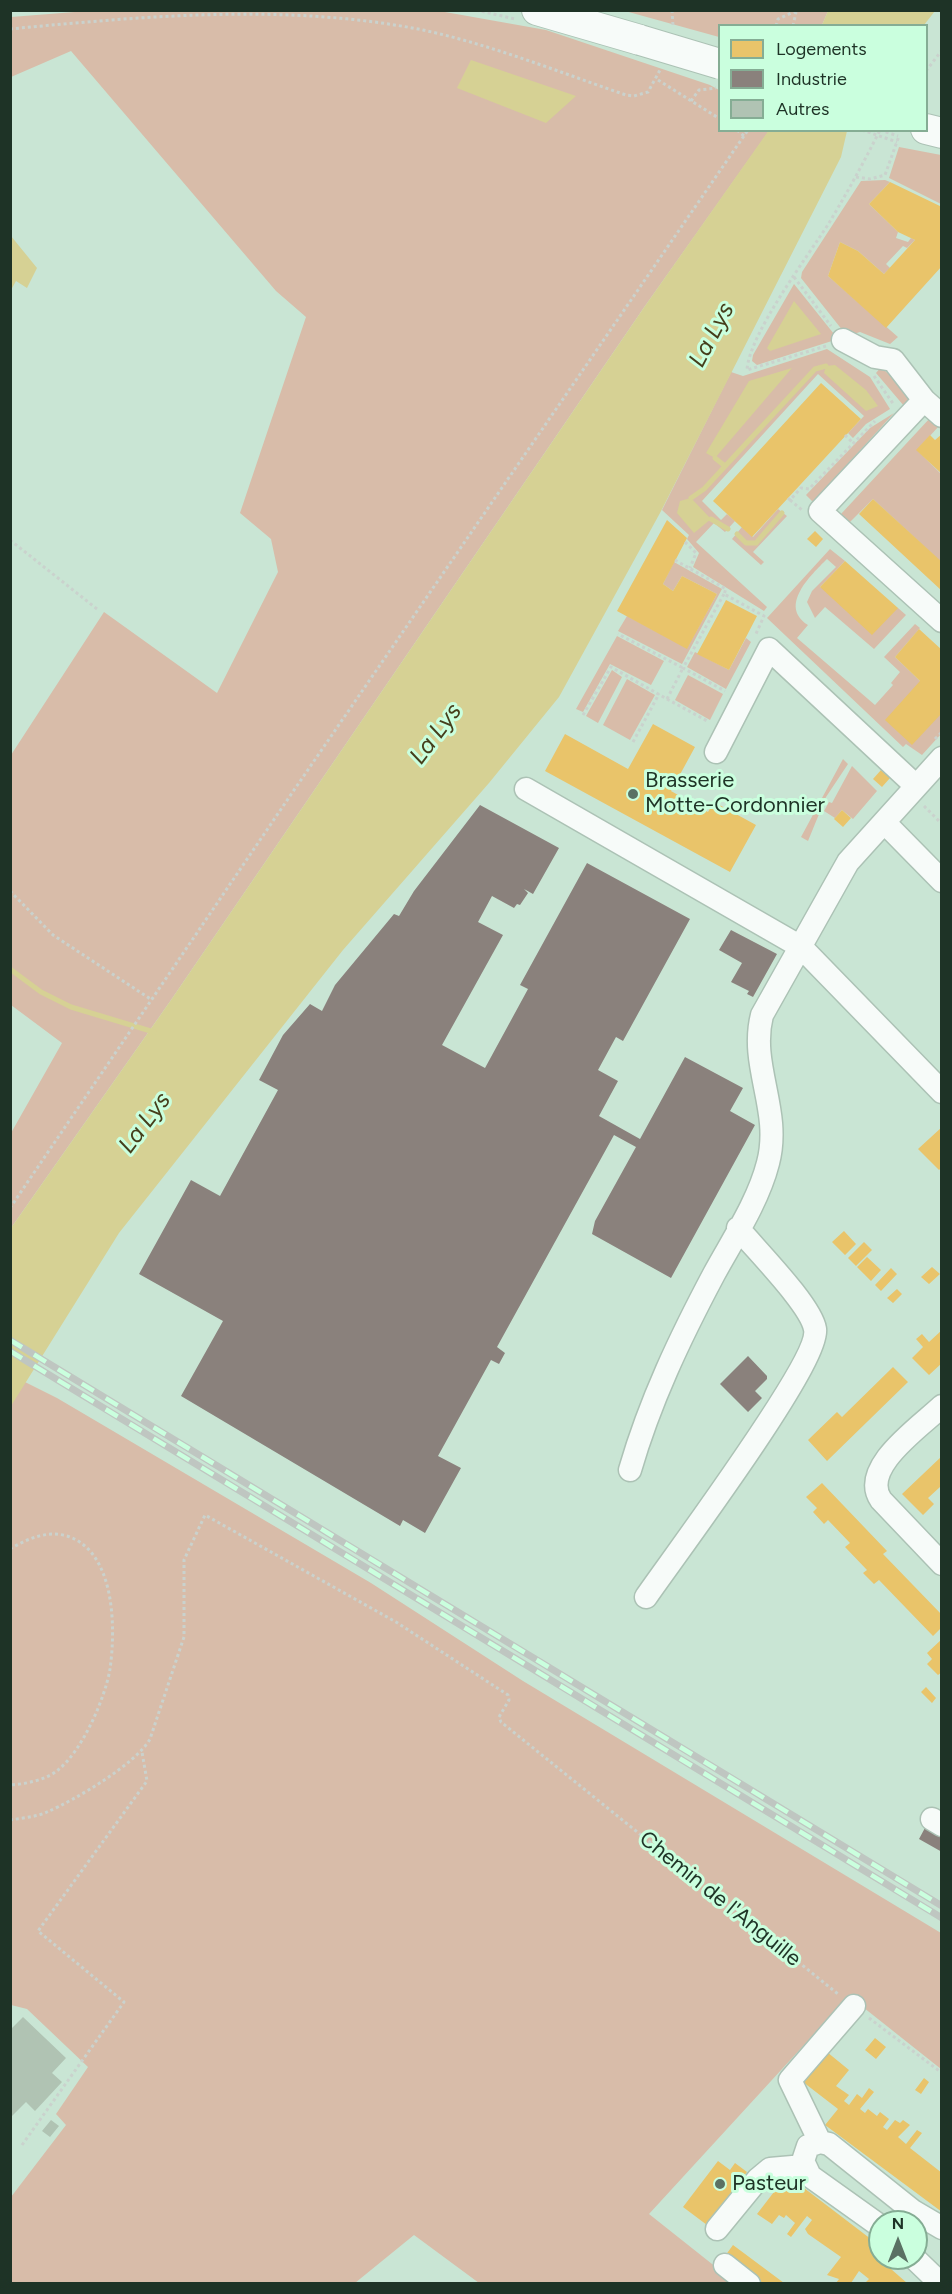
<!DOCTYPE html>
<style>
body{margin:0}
#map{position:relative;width:952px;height:2294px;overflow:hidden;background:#c9e5d4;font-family:Figtree,sans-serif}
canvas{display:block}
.frame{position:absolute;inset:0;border:12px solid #1e3326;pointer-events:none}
.legend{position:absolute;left:718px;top:24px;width:210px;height:108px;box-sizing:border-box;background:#caffde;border:2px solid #85ad94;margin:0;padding:8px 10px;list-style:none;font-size:18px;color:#1e3326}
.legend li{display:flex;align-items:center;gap:12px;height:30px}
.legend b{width:30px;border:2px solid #85ad94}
.north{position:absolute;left:868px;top:2210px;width:60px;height:60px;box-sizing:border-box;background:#caffde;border:2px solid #85ad94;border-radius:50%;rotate:0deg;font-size:16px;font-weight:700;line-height:24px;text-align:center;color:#1e3326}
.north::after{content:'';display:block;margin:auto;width:21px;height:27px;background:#5a7163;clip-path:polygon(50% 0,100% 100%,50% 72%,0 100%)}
</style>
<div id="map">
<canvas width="952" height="2294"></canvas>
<div class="frame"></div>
<ul class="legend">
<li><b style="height:16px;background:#e9c46a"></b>Logements</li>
<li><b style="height:16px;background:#8a817c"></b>Industrie</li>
<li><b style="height:16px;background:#b0c3b3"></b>Autres</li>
</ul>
<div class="north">N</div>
</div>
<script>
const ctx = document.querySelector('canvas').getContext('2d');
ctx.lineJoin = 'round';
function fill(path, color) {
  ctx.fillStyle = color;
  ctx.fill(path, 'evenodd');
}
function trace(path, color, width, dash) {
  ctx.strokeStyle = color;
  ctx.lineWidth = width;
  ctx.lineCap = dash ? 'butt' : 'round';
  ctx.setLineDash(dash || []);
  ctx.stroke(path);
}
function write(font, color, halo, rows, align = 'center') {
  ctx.font = font + ' Figtree,sans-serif';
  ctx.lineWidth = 6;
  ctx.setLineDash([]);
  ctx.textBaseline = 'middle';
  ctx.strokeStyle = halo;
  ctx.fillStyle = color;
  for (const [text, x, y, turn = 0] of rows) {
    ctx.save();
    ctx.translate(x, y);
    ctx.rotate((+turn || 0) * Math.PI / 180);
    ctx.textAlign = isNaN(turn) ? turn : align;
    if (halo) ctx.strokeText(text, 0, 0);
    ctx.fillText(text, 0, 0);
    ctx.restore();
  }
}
const green = new Path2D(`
 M100,10L445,12L546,30L710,85L719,90L720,130L769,131L645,306L171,1000L11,1228V1133L62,1043L11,1005V755L104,612L217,693L278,572L271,539L240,513L306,317L276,291L71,51L11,77V17Z
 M625,11H828L822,25L720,26L719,37Z
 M899,147L941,155V204L889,178Z
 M885,180L890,182L869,204L898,232L896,238L908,242L911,238L915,240L907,248L903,246L886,264L890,268L884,274L858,251L840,242L828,276L898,337L890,344L860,332L847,336L801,278L802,272L861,181Z
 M794,284L838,339L757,365L752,361L753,355Z
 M827,349L870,377L890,409L866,424L853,438L848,433L864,416L818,374L702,501L721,520L727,514L735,521L725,532L714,523L696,542L767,607L764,611L693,567L699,553L687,539L689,535L662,510L731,372L743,376Z
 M881,367L909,393L910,401L904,406L876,373Z
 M894,413L813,502L806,495L870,428Z
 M930,418L939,426L917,450L941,474V562L873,499L850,522L841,514Z
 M778,509L787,516L753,552L764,562L761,565L732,539L742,527L753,537Z
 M830,549L845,561L820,587L898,608L906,615L874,649L825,607L815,618L807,602L812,591L836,567L827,559C811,575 778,606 808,625L797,638L875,705L893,685L891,683L900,672L884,657L915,624L920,628L895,657L920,681L941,713V734L922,755L906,744L903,747L767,618Z
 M674,562L722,589L682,664L618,631L627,616L687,648L717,594L682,576L673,591L663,584Z
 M617,636L664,661L651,685L610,664L583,712L576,709Z
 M746,638L751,642L726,689L687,667L695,652L729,670Z
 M612,670L622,677L598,723L586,716Z
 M688,675L723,694L710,720L675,700Z
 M627,679L655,695L630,740L603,725Z
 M843,759L848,764L826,797L808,841L801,837Z
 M852,766L877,791L853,819L842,810L835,818L824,811L829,802L832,803Z
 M25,1382L57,1398L371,1583L523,1681L941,1933V2069L849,1996L649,2214L736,2283H479L414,2235L355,2283H11V2197L66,2125L56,2114L88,2067L27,2009L11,2005L10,1406Z`);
const water = new Path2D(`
 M828,11V10L935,11L924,25H822Z
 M471,60L576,96L546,123L457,88Z
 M769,130L847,131L841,157L660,513L559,697L489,783L343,950L119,1233L11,1406V1228L171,1000L645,306Z
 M11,236L37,268L27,288L16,281L11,290Z
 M794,301L821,334L770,351L767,348Z
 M835,365L866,390L878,406L866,411L824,373L826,366Z
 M792,368L715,458L706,453L749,381Z
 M691,498L711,519L694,533L677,513L680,501Z`);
const homes = new Path2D(`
 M890,182L942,207V266L886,328L828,276L840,242L858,251L884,274L915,240L898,232L869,204Z
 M821,383L861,419L752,537L713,501Z
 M942,434V474L916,450L930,435L935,440Z
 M873,499L942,562V591L859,514Z
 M667,520L687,538L663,584L673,591L682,576L717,594L687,649L617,611Z
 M815,531L823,539L816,547L807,539Z
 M845,561L898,608L872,635L820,587Z
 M726,600L757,616L729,670L697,654Z
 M919,629L942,650V713L912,745L885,720L920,681L895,657Z
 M653,724L695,747L671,791L708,812L714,802L756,825L730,872L545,771L565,734L628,769Z
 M881,770L890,778L882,787L873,779Z
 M842,810L851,818L843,827L834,819Z
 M942,1127V1167L939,1170L918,1149Z
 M844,1231L856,1244L845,1255L832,1242Z
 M864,1242L872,1250L856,1266L848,1258Z
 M867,1257L881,1270L871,1281L857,1267Z
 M932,1267L940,1274L929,1284L921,1277Z
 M891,1268L897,1274L881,1291L875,1285Z
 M897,1289L902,1294L893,1303L887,1298Z
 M942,1330V1363L929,1375L912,1358L923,1347L916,1339L922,1334L929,1342Z
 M893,1367L908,1382L827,1461L808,1440L837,1412L842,1417Z
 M942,1456V1489L940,1487L928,1498L934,1504L923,1515L902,1494Z
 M822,1483L887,1551L883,1554L942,1615V1627L933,1636L879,1580L874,1584L863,1573L867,1570L845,1547L850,1543L828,1520L824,1524L813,1512L817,1508L806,1497Z
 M942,1639V1672L938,1675L927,1664L932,1659L927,1653Z
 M926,1687L936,1698L932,1703L921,1692Z
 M875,2038L886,2047L876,2059L865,2050Z
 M827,2052L849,2070L836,2086L849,2095L844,2101L849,2105L857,2094L862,2098L869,2088L874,2092L860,2109L865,2113L868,2109L877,2116L880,2112L889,2119L883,2127L887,2130L895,2120L900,2123L903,2120L910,2125L898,2137L906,2144L917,2130L922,2133L910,2148L942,2173V2212L825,2125L838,2109L803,2082Z
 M924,2078L929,2082L921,2094L915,2090Z
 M718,2161L730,2170L735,2163L747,2172L707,2225L683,2207Z
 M787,2175L880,2246V2258L898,2260L891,2269L907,2283H865L869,2279L859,2271L851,2283H836L839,2279L827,2275L841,2257L808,2234L805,2229L812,2220L807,2216L791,2237L787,2234L795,2223L786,2215L784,2218L779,2215L772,2224L757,2214Z
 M733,2245L784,2283H761L725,2256Z`);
const industry = new Path2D(`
 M480,805L559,848L533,894L524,889L528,893L520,905L517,904L514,908L492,896L478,922L503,935L442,1045L485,1068L528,989L520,985L587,863L690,919L623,1041L616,1037L598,1070L618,1081L599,1116L640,1139L685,1057L743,1088L730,1111L755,1125L671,1278L592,1234L595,1221L636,1147L614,1135L497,1347L505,1353L499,1364L491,1360L438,1456L461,1468L425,1533L403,1520L400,1526L181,1396L223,1321L139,1274L191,1180L220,1196L278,1090L259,1080L283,1035L310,1004L322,1011L335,985L394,914L399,916L414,891Z
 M731,930L777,954L753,997L747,994L749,991L731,982L742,963L719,950Z
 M748,1356L767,1376V1379L755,1391L762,1398L748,1412L720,1384Z
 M926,1826L942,1835V1852L919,1839Z`);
const stream = new Path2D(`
 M715,458L725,466
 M691,498L704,489L815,369L826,366
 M711,519L728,529
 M737,534L746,543H756L782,513
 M10,969L41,992L71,1007L154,1032`);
const building = new Path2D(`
 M23,2017L66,2058L52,2073L62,2082L35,2111L26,2102L10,2118V2030Z
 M51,2120L59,2126L50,2137L42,2131Z`);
const path = new Path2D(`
 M476,10L515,19
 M672,10L673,26
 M10,11L17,10
 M776,26L778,19L796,11
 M793,26L796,12
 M10,29C146,16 287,3 423,30C492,45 559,72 626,95L634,96L648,92L660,70
 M926,71L942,50
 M658,80L720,119
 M691,101L699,90L716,88
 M737,130L744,136
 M880,130L898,136
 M856,177L870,179L885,175L899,136
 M794,277L831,326
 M826,346L747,370C749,334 808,256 829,223C847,193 864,162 880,130
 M874,376L894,405
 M845,435L853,443
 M788,498L790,500L801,488L809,489L875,421
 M790,500L802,510
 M10,540L97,609
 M685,542L696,553L690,568
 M675,560L726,589L724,594L764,616L755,636
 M724,594L683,668L725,691
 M667,699L709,722
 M583,715L611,667L667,699L683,668L618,634
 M935,739L942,732
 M633,742L659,694
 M924,806L942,824
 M10,891L53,935L152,1000
 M10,1208L292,793L748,130
 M10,1549C27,1539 47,1530 67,1536C115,1551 116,1627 110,1669C105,1699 82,1751 58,1770C46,1780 26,1784 10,1785
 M10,1820C22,1818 36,1817 47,1812C75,1800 136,1764 150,1739L184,1637V1560L205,1515L396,1622L508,1695L509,1700L499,1717L501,1722L838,1994
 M869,2018L942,2073
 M22,2145L124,2002L38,1931L147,1781L142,1752`);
const minor = new Path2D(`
 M843,340L875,357L893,360L924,400
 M942,416L924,400L820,511L942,621
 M716,752L769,649L916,786
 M526,789L801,947L942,1092
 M884,822L942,881
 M942,1406C920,1427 859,1468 881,1500L942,1564
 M630,1470C650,1401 680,1338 714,1274C733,1239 758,1202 768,1163C782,1110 749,1066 762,1015L848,862L942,758
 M646,1597C672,1559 821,1361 815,1329C811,1305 756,1250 738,1228
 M932,1819L942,1825
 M820,2142L790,2080L854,2006
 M880,2226L810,2176L803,2161L808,2146L820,2142L829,2144L913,2211L942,2228
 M717,2229L758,2179L770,2169L804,2166
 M914,2258L941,2284
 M725,2265L749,2284`);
const major = new Path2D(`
 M537,10L640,40
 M926,129L942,133`);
const rail = new Path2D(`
 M10,1340L942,1906
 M10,1351L942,1918`);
const pathBridge = new Path2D(`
 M862,130L897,142`);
const majorBridge = new Path2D(`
 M640,40L720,64`);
const markers = [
 [633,794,6,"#5a7163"],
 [720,2184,6,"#5a7163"]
];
const poiNames = [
 ["Brasserie",645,781],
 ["Motte-Cordonnier",645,806],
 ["Pasteur",732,2184]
];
const streetNames = [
 ["Chemin de l'Anguille",720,1899,39]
];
const waterNames = [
 ["La Lys",712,335,-62],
 ["La Lys",436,734,-53],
 ["La Lys",145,1123,-53]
];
fill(green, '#d8bca9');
fill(water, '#d6d194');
fill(homes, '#e9c46a');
fill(industry, '#8a817c');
trace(stream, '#d6d194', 5);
fill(building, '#b0c3b3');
trace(minor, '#acc2b5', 25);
trace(major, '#acc2b5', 32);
trace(path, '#cad2cd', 3, [3, 3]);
trace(minor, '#f7fbf9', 22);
trace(major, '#f7fbf9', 30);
trace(rail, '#bfc6c1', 7);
trace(rail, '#caffde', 4.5, [14]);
trace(majorBridge, '#acc2b5', 32, []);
trace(pathBridge, '#cad2cd', 3, [3, 3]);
trace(majorBridge, '#f7fbf9', 30);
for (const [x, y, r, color] of markers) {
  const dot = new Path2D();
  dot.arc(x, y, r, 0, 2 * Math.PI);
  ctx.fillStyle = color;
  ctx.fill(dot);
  trace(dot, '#caffde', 2);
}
write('22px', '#1e3326', '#caffde', poiNames, 'left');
write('22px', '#1e3326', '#caffde', streetNames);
write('italic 24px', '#463e1b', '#caffde', waterNames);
</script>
